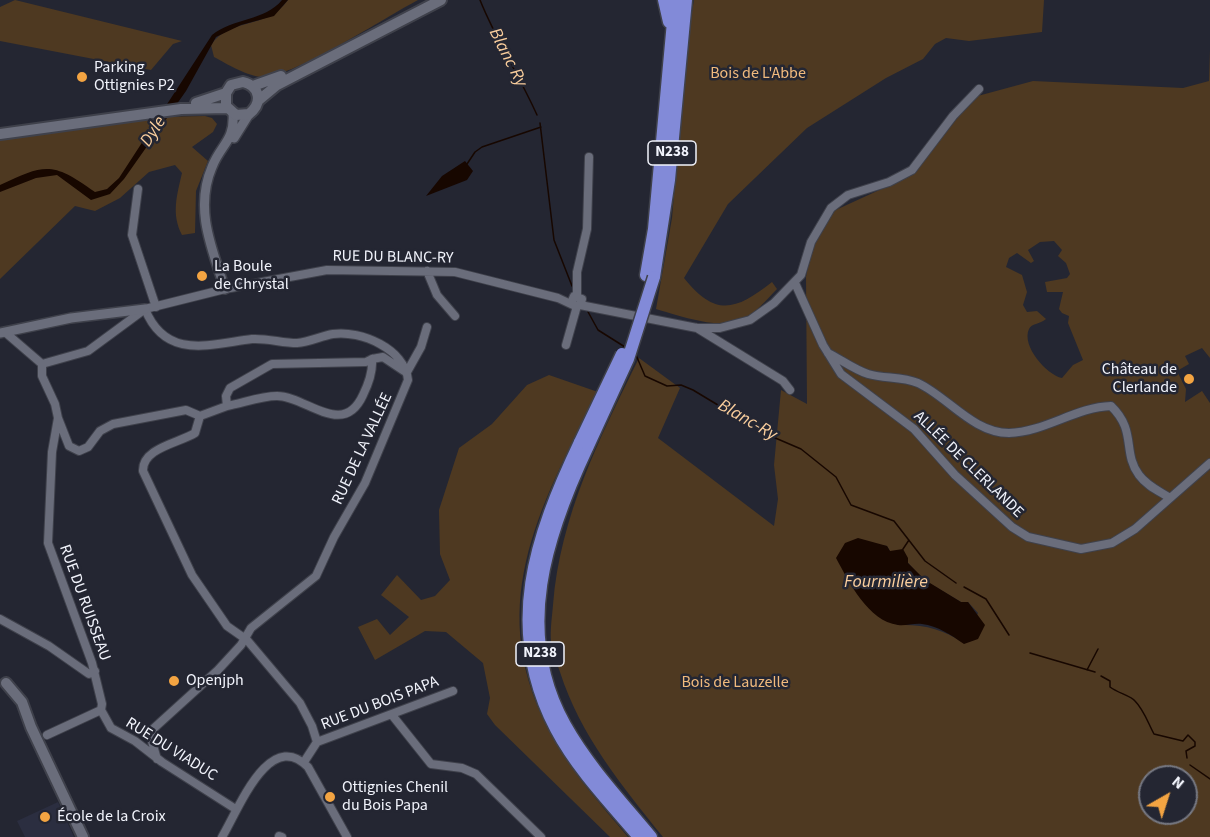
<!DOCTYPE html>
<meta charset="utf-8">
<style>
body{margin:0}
#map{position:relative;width:1210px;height:837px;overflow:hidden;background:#242632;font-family:"Source Sans 3",sans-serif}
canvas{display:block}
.north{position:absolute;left:1138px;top:765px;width:60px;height:60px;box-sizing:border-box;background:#242632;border:2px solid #767882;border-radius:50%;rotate:39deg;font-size:16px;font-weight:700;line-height:24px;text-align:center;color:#f1f3fb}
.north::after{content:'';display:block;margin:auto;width:21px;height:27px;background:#f3a442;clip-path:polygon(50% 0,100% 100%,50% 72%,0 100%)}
</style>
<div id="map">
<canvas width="1210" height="837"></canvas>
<div class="north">N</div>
</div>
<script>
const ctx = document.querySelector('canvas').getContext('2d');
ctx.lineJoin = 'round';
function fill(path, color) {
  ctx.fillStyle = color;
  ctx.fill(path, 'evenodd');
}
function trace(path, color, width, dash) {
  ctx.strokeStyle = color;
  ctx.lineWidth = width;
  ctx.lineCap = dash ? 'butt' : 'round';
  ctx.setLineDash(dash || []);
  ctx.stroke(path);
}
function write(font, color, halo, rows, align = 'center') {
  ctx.font = font + ' "Source Sans 3",sans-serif';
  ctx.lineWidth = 5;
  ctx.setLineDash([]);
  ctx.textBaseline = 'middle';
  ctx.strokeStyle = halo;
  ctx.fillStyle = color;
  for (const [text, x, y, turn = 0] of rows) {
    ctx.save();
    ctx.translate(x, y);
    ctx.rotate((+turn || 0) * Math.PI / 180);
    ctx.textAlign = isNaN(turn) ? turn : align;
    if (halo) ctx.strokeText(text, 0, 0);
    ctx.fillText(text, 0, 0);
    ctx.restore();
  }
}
const built = new Path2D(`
 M58,802L74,837H25L17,821Z`);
const green = new Path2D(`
 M15,0L182,41L173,44L151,70L0,41V7Z
 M288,0H418C386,17 296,75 265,77C250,78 227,64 214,57L211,45C231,16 266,31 288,0Z
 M694,0H1044L1042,32L969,41L946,38L935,44L923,59L886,78L807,128L728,204L684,278C716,318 736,310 772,282L777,289C767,299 754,315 741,321C721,330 676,315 656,309L672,218L687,41Z
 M1210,50V358L1202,348L1185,356L1189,364L1177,371L1186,389L1185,402L1202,391L1210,403V837H663C622,786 580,735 560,672C557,663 552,652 551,642C550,630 552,617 553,605C560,516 600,437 639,358L680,388L658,438L774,526L778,499L774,465L781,390L807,404L806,277L812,244L827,214L912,175L974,97L1033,81L1183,88L1209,81ZM1054,241L1062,250L1058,256L1066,263L1070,274L1067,278L1045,282L1047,292H1063L1059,309L1062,313L1069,316L1068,323L1083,360L1073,365L1062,378C1047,375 1021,346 1029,329C1032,323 1041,324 1046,319L1037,311L1027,312L1023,305L1027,292L1022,275L1006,267L1009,258L1017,253L1031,263L1034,261L1028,250L1040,242ZM881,545L887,546L890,551H897L924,580L961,602H968L978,613L964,643C942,629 924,624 897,625ZM1150,777H1186V813H1150Z
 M205,116L212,118L217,124L213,132L192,147L208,161L196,191L195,233L182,235C171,214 177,195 182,173L175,165L149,172L120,198L95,211L75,206L0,279V137L157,117Z
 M549,375L598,392C538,509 481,611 554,739C574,775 602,806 628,837H610L495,725L487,714L490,698L483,663L446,632L425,631L375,660L358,627L377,619L390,635L409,617L381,595L397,575L421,600L435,596L450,580L440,554L439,510L459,448L492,424L527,385Z`);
const water = new Path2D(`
 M282,0H288L274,16L241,25L216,37L186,91L124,179L110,194L91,200L57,175L36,178L0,192V185C46,163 53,162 95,192L107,189L119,178L212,35C233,18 265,21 282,0Z
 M465,161L473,171L467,180L426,196L442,176Z
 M858,538L887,546L890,551L903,549L908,558V563L925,580L961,602H968L985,625L978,639L964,644C951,635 938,626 922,624C914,623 906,626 898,625C868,621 849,582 836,558L845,543Z`);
const stream = new Path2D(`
 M480,0C496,40 519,75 537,115
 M540,123L554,240L572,286
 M467,164L475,152L482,147L541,127
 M587,310L598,330L625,347
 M636,355L645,376L667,386L681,385L693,390L766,434L801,449L836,477L851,505L894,521L925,561L956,583
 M903,549L909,540
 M964,587L986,599L1009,635
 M1030,653L1095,672
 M1087,670L1098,649
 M1101,676L1110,681V687C1118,693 1131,696 1135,701C1144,710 1148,723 1154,734L1183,741L1188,735L1195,742V746L1186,751L1187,758
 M1190,765L1210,779`);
const minor = new Path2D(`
 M138,189L132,235L156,307
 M427,271L437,295L455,316
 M795,283L823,345L841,374L914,429L955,475L1012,527L1028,537L1081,549L1112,543L1135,529L1210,463
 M577,295V272L587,229L589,157
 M580,305L697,328H720L750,320L774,303L801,275L811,242L831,208L848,195L889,182L912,170L953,116L979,89
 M145,309C166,361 211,344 252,339C267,338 282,343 297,343C310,342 321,336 333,334C361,330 405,349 408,380L365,483L334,537L316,576L251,628L241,645L218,670L153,729L151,738L157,759
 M697,328L783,381L790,390
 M6,333L42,364
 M566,345L577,306
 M828,353C840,359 855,370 868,374C885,379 901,376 918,383C948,397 973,433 1009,433C1045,432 1076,407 1111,406C1137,431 1122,452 1139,475C1147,486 1159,491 1170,498
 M372,359L383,357L404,371
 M42,364L88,351L145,309L225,289L327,270L455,272L558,298L575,306L581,304L582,299L574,296L571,303
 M42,364V376L55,404L58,418L52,452L48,543L92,663L102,704L101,710
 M407,372L421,347L427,327
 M200,416L227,406L226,396L230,388L272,364L366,362L372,359C373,372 369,383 363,395C343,439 306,396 277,396C261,396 243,403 227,406
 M58,418L69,446L79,451L88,447L100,431L113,424L186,410L200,416L195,433C179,443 142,448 143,471L192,575L227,626L247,640L300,703L312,726L317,742L304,762
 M0,619L49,646L89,674L95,671
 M101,710L111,728L135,741L162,762L234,808
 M392,715L431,764L462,768L476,774L541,837
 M47,735L101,710
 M317,742L453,691
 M279,836L282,837
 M222,837C238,811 269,727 308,767L347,837`);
const tertiary = new Path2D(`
 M234,138L249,114
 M225,289C212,249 194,209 212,167C221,144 235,141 233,113
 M0,333L71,318L145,309`);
const secondary = new Path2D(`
 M253,86L281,76
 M259,100L277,85L441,0
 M196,103L226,93L231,85L243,82C260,86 263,103 249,114L236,115L226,106V93
 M0,134L181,109L227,108
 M6,683L22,702L31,727L83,837`);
const trunk = new Path2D(`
 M664,0L669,22
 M646,275L654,229L675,0
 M654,277L669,180L686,0
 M580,442C535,537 503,628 556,729C577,769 610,803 639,837
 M588,446C546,535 513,632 565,725C588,766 621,801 651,837`);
const trunkBridge = new Path2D(`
 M580,442L622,354
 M588,446L628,359L654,277`);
const markers = [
 [82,77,6,"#f3a442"],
 [202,276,6,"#f3a442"],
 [1189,379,6,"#f3a442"],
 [174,681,6,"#f3a442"],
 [330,797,6,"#f3a442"],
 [45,817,6,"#f3a442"]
];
const shields = [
 [672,153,48],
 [540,654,48]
];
const shieldNames = [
 ["N238",672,153],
 ["N238",540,654]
];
const poiNames = [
 ["Parking",94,68],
 ["Ottignies P2",94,86],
 ["La Boule",214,267],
 ["de Chrystal",214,285],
 ["Château de",1177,370,"right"],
 ["Clerlande",1177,388,"right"],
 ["Openjph",186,681],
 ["Ottignies Chenil",342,788],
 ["du Bois Papa",342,806],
 ["École de la Croix",57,817]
];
const parkNames = [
 ["Bois de L'Abbe",758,74],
 ["Bois de Lauzelle",735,683]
];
const streetNames = [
 ["RUE DU BLANC-RY",393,258,1],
 ["RUE DE LA VALLÉE",363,449,-65],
 ["ALLÉE DE CLERLANDE",968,465,44],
 ["RUE DU RUISSEAU",84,603,70],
 ["RUE DU BOIS PAPA",380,704,-21],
 ["RUE DU VIADUC",171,750,32]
];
const waterNames = [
 ["Blanc Ry",507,58,63],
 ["Dyle",154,132,-57],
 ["Blanc-Ry",747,421,30],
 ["Fourmilière",886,583]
];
fill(built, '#2b2e40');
fill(green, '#4e3921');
fill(water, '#170700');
trace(stream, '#170700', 1.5);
trace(minor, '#3f414b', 10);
trace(tertiary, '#3f414b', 12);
trace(secondary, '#3f414b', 14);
trace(trunk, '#3f414b', 15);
trace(minor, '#6a6d7b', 8);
trace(tertiary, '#6a6d7b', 9);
trace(secondary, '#6a6d7b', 10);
trace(trunk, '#828ad8', 12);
trace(trunkBridge, '#3f414b', 15, []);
trace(trunkBridge, '#828ad8', 12);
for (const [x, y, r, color] of markers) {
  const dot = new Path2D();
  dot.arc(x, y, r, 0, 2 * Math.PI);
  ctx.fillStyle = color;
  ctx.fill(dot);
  trace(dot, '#242632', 2);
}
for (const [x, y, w] of shields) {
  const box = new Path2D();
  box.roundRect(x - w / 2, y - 12, w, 24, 4.5);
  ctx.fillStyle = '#242632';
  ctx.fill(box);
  trace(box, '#f1f3fb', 1.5);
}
write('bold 15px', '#f1f3fb', null, shieldNames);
write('16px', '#f1f3fb', '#242632', poiNames, 'left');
write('16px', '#f1ba7d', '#242632', parkNames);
write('16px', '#f1f3fb', '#242632', streetNames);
write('italic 18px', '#face9d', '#242632', waterNames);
</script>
